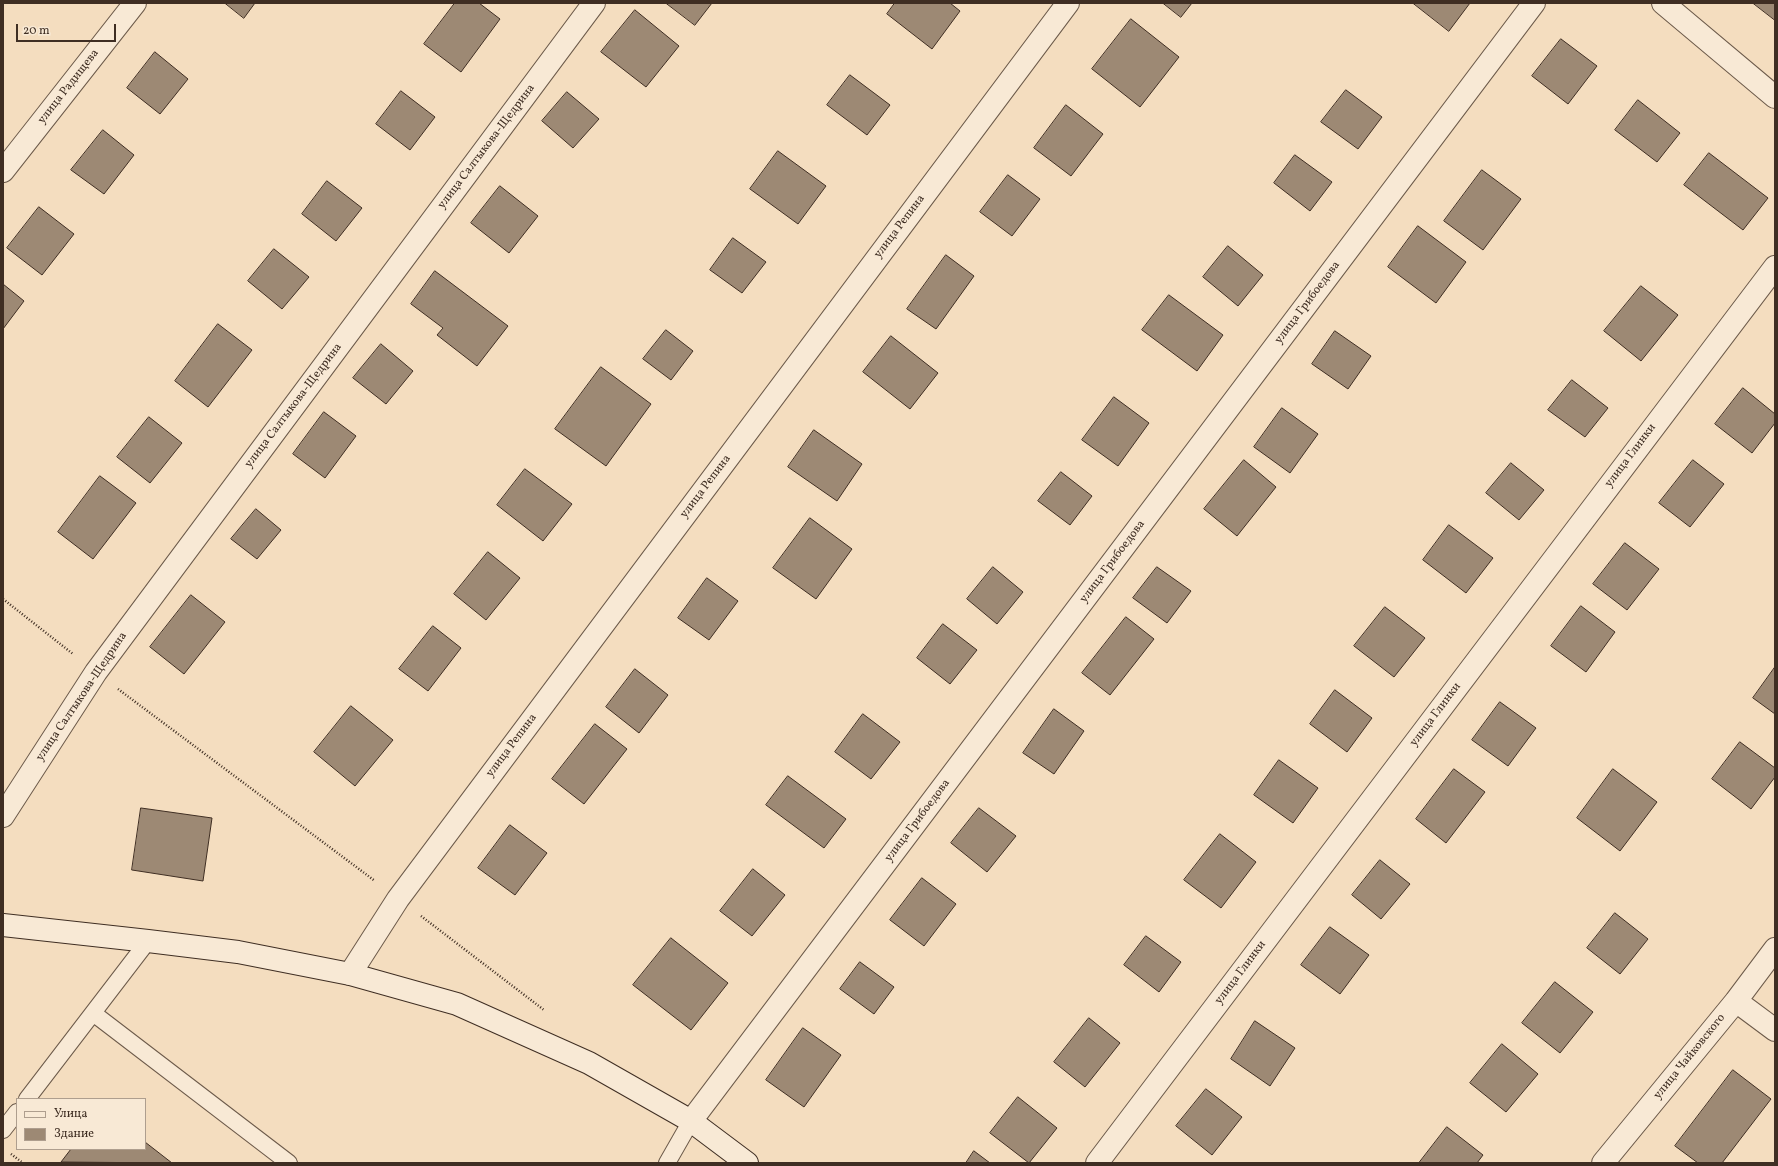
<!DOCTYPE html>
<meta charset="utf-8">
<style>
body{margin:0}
#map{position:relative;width:1778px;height:1166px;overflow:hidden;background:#f4ddbf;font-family:Vollkorn,serif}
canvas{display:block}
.frame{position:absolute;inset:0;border:4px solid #3f2e23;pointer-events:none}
.legend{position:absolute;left:16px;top:1098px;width:130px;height:52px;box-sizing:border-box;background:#f8e9d5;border:1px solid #ae9e8e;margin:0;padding:5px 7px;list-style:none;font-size:12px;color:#3f2e23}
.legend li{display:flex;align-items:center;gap:8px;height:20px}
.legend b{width:20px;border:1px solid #ae9e8e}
.scale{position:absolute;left:16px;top:24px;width:100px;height:18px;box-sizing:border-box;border:2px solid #3f2e23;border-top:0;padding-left:5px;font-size:12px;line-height:14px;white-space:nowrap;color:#3f2e23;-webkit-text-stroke:3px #f8e9d5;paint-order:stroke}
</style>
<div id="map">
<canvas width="1778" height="1166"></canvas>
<div class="frame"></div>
<ul class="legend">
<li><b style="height:5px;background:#f8e9d5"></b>Улица</li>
<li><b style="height:11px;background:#9d8974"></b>Здание</li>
</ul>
<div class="scale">20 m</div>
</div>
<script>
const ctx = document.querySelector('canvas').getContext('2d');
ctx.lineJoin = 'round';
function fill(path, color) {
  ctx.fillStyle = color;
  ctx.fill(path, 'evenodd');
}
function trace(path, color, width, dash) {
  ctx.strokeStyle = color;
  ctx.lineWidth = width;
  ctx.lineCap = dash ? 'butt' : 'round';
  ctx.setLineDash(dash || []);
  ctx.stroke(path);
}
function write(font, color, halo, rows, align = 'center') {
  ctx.font = font + ' Vollkorn,serif';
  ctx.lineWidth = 3.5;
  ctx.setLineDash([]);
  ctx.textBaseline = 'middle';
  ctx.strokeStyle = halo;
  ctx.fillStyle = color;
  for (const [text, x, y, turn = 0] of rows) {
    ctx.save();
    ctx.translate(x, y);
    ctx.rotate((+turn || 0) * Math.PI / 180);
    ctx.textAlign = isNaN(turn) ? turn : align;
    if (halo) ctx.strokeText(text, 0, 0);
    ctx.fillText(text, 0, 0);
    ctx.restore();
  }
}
const building = new Path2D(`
 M225,3H255L244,18Z
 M455,3H479L500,19L461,72L424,44Z
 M666,3H712L695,25Z
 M895,3H950L960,11L932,49L887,14Z
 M1163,3H1192L1181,17Z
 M1413,3H1470L1449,31Z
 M1753,3H1775V20Z
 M635,10L679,46L646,87L601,52Z
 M1131,19L1179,57L1140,107L1092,69Z
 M1561,39L1597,66L1568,104L1532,76Z
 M155,52L188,79L160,114L127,88Z
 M850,75L890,105L867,135L827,105Z
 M1346,90L1382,117L1358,149L1321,122Z
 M401,91L435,117L410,150L376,124Z
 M567,92L599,119L573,148L542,121Z
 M1638,100L1680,133L1657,162L1615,130Z
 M1066,105L1103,134L1071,176L1034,148Z
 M103,130L134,155L104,194L71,170Z
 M778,151L826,186L798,224L750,189Z
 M1709,153L1768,198L1743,230L1684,185Z
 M1295,155L1332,182L1310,211L1274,183Z
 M1482,170L1521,199L1483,250L1444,221Z
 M1008,175L1040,199L1012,236L980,212Z
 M327,181L362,208L336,241L302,214Z
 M500,186L538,216L509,253L471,223Z
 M39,207L74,234L42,275L7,248Z
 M1418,226L1466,262L1436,303L1388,267Z
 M733,238L766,262L742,293L710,270Z
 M1228,246L1263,275L1238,306L1203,277Z
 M274,249L309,277L282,309L248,281Z
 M946,255L974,276L936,329L907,309Z
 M435,271L508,326L477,366L437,335L443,328L411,304Z
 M3,284L24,301L3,329Z
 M1641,286L1678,315L1641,361L1604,331Z
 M1169,295L1223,335L1197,371L1142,330Z
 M218,324L252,350L208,407L175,381Z
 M666,330L693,351L671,380L643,359Z
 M1335,331L1371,356L1348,389L1312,364Z
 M891,336L938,373L910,409L863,372Z
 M381,344L413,371L386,404L353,378Z
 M601,367L651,404L606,466L555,429Z
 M1572,380L1608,408L1585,437L1548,410Z
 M1743,388L1775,414V423L1752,453L1715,424Z
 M1114,397L1149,423L1118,466L1082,440Z
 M1282,408L1318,434L1290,473L1254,447Z
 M324,412L356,436L325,478L293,454Z
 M149,417L182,443L150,483L117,457Z
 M814,430L862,464L837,501L788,467Z
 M1244,460L1276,487L1237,536L1204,509Z
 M1693,460L1724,484L1690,527L1659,503Z
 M1511,463L1544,490L1519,520L1486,493Z
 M525,469L572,504L543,541L497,505Z
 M1061,472L1092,496L1070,525L1038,501Z
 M100,476L136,503L93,559L58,532Z
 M256,509L281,530L257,559L231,539Z
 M810,518L852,549L816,599L773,568Z
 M1449,525L1493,558L1466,593L1423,560Z
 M1625,543L1659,569L1627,610L1593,584Z
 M488,552L520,578L486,620L454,594Z
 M993,567L1023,592L997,624L967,599Z
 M1157,567L1191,591L1167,623L1133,598Z
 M707,578L738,601L709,640L678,618Z
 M191,595L225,622L184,674L150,647Z
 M1581,606L1615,632L1586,672L1551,646Z
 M1385,607L1425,638L1394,677L1354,646Z
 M1126,617L1154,639L1110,695L1082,673Z
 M943,624L977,650L950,684L917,658Z
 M433,626L461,648L428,691L399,669Z
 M1775,667V714L1753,698Z
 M635,669L668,695L639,733L606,707Z
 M1335,690L1372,718L1347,752L1310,724Z
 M1500,702L1536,728L1508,766L1472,740Z
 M351,706L393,740L355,786L314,752Z
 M1054,709L1084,731L1054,774L1023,753Z
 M863,714L900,742L871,779L835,752Z
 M595,724L627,749L584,804L552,779Z
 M1740,742L1775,768V777L1751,809L1712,779Z
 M1279,760L1318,788L1293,823L1254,795Z
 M1454,769L1485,792L1446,843L1416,819Z
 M1613,769L1657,802L1620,851L1577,818Z
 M788,776L846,819L824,848L766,805Z
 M141,808L212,818L203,881L132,870Z
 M979,808L1016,836L987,872L951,843Z
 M510,825L547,853L515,895L478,868Z
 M1220,834L1256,862L1221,908L1184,880Z
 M1380,860L1410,884L1381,919L1352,895Z
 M753,869L785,895L752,936L720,911Z
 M922,878L956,904L924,946L890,920Z
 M1615,913L1648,939L1620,974L1587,948Z
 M1330,927L1369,955L1340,994L1301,965Z
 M1146,936L1181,962L1159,992L1124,965Z
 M671,938L728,983L691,1030L633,985Z
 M860,962L894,987L874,1014L840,989Z
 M1555,982L1593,1012L1560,1053L1522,1023Z
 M1089,1018L1120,1043L1085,1087L1054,1062Z
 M1255,1021L1295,1048L1270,1086L1231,1059Z
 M803,1028L841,1055L804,1107L766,1080Z
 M1502,1044L1538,1074L1506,1112L1470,1083Z
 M1733,1070L1771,1099L1722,1163H1698L1675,1146Z
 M1206,1089L1242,1117L1212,1155L1176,1126Z
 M1018,1097L1057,1128L1029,1163L990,1133Z
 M1447,1127L1483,1155L1477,1163H1419Z
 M145,1142L172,1163L61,1162L71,1149H145Z
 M974,1151L990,1163H966Z`);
const path = new Path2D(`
 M3,599L73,654
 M118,689L375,881
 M421,916L544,1010
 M11,1154L23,1163`);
const lane = new Path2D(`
 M93,1013L289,1163
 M27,1099L148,941
 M3,1130L17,1112
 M667,1163L691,1121`);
const street = new Path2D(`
 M1663,3L1775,97
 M3,171L135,3
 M3,816L96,672L594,3
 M350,974L398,899L1068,3
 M1736,1001L1775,1030
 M691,1121L1534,3
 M1097,1163L1775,267
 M1603,1163L1736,1001L1775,949`);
const secondary = new Path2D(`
 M3,925L148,941L238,952L350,974L457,1004L589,1063L691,1121L747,1163`);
const streetNames = [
 ["улица Радищева",69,87,-52],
 ["улица Салтыкова-Щедрина",487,147,-53],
 ["улица Репина",900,227,-53],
 ["улица Грибоедова",1308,303,-53],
 ["улица Салтыкова-Щедрина",294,406,-53],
 ["улица Глинки",1631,456,-53],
 ["улица Репина",706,487,-53],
 ["улица Грибоедова",1113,562,-53],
 ["улица Салтыкова-Щедрина",82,697,-56],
 ["улица Глинки",1436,715,-53],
 ["улица Репина",512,746,-53],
 ["улица Грибоедова",918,821,-53],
 ["улица Глинки",1241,973,-53],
 ["улица Чайковского",1690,1057,-51]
];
fill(building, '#9d8974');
trace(building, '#3f2e23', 1);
trace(lane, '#6c5a4a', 18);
trace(street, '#6c5a4a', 24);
trace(secondary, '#3f2e23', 24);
trace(path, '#3f2e23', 2.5, [1, 2]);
trace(lane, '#f8e9d5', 16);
trace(street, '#f8e9d5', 22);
trace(secondary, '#f8e9d5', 22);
write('12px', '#3f2e23', '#f8e9d5', streetNames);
</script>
